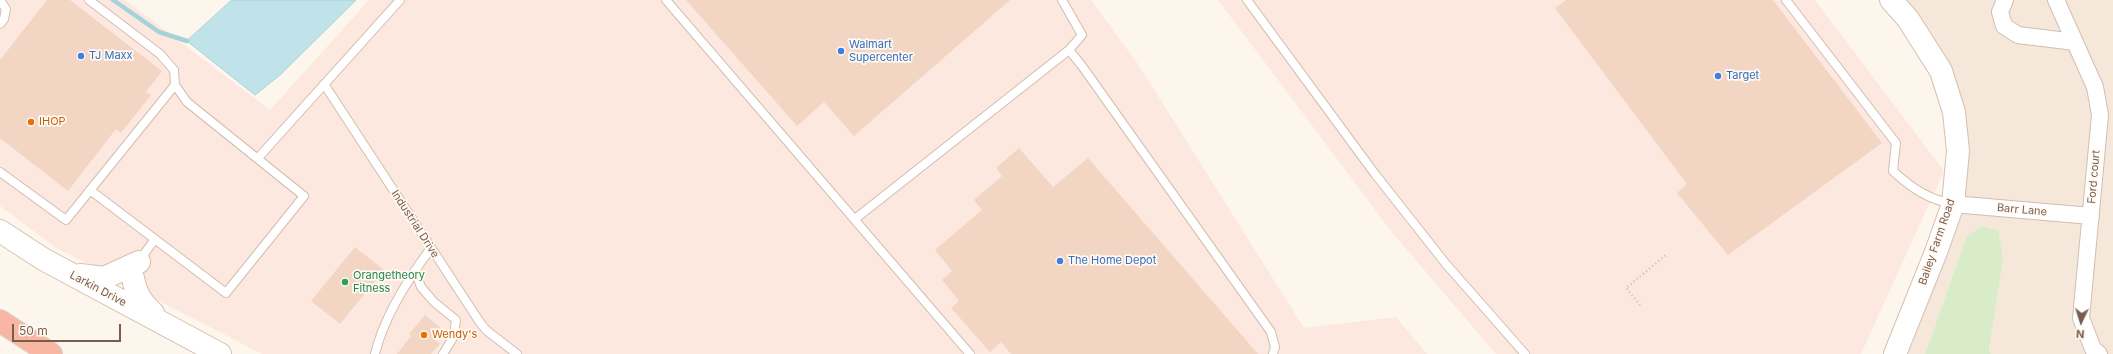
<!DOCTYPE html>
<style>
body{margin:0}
#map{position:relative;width:2113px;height:354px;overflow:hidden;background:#fdf6ec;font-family:Inter,sans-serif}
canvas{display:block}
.north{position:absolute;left:2061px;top:302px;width:40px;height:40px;-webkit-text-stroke:3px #fffaf3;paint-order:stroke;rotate:184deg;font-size:11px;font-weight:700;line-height:16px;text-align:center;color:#7a5c4d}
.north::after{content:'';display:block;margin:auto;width:14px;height:18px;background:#7a5c4d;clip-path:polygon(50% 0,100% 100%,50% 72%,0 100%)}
.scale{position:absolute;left:12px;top:324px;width:109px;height:18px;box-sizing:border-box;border:2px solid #7a5c4d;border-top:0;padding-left:5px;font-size:12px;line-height:14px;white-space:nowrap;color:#7a5c4d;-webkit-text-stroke:3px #fffaf3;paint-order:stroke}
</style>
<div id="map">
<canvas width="2113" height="354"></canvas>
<div class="north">N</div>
<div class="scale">50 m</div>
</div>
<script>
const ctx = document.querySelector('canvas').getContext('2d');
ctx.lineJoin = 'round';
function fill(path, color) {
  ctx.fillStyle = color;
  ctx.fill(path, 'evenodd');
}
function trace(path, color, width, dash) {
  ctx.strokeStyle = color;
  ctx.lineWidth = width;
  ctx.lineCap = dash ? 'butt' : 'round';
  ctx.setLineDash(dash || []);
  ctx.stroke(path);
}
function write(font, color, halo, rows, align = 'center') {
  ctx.font = font + ' Inter,sans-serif';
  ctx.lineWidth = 3.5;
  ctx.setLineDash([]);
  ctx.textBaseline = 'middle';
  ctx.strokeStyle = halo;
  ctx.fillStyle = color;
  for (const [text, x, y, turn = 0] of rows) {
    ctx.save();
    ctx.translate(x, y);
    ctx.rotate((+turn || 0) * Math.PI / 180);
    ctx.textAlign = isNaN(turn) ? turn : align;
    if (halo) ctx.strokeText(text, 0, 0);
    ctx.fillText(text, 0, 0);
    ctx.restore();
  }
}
const residential = new Path2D(`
 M1891,0H2113V354H1991L1966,238L1925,354H1898L1936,252L1954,112Z`);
const commercial = new Path2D(`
 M0,0H125L270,110L369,0H1091L1138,64L1304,328L1396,317L1427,354H262L55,247L0,206Z
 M1218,0H1815L1944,171L1861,354H1496L1391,231Z`);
const green = new Path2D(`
 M1981,226L1998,230L2003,259L1989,348L1991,354H1925L1966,238Z`);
const water = new Path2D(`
 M232,0H356L280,75L255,95L187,41Z`);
const stream = new Path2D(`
 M113,0L159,32L187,41`);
const building = new Path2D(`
 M47,0H70L162,71L146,92L151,95L121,133L116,129L68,191L0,138V60Z
 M686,0H1010L854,136L824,102L797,126Z
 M1566,0H1773L1882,143L1728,255L1677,193L1687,184L1555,8Z
 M1019,148L1053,187L1088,158L1258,354H1011L1001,342L990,352L951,308L959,301L942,280L952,271L935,250L982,210L974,200L1002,176L996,168Z
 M355,247L384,270L340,324L311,301Z
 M425,315L442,329L434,339L440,344L431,354H397L411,336L409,334Z`);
const path = new Path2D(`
 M1640,305L1626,288L1667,254`);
const lane = new Path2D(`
 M89,0L160,54L174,70L175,85L187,102L304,196L226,293L90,190
 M666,0L970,354
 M1062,0L1082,35L1069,50L1082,66L1271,332L1275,347L1273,354
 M1247,0L1375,174L1446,264L1525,354
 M1786,0L1896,143L1893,171C1909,186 1930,201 1952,203
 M0,24L4,19L6,9L0,0
 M324,84L479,321L486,330L517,354
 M258,158L400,0
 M0,172L66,220L175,85
 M855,219L1069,50
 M139,261L155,239
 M415,270L421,287L434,302L456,320L454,336L443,354
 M375,354C384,316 408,279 431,248`);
const street = new Path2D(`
 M2005,0L2000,12L2004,26L2018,35L2075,42
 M2056,0L2095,87L2100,115L2081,318L2093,349L2099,354
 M1953,204L2091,216`);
const secondary = new Path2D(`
 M1891,0L1908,19L1941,71L1954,112L1958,151L1953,204L1936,252L1895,354
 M0,231L43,259L220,354
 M80,275L104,278L139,262
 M133,278C136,294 141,302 153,313`);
const highway = new Path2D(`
 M0,321L51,354`);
const markers = [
 [841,51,4,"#3f7fe0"],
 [81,56,4,"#3f7fe0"],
 [1718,76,4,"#3f7fe0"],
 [31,122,4,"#e8710a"],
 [1060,261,4,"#3f7fe0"],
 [345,282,4,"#2e9e5b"],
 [424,335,4,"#e8710a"]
];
const shopNames = [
 ["Walmart",849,45],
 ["Supercenter",849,58],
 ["TJ Maxx",89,56],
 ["Target",1726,76],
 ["The Home Depot",1068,261]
];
const foodNames = [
 ["IHOP",39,122],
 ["Wendy's",432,335]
];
const streetNames = [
 ["Ford court",2094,177,-85],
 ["Barr Lane",2022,210,5],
 ["Industrial Drive",415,224,57],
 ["Bailey Farm Road",1937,242,-71],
 ["Larkin Drive",98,289,28]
];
const leisureNames = [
 ["Orangetheory",353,276],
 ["Fitness",353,289]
];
fill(residential, '#f5e8da');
fill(commercial, '#fde8e0');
fill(green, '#d8ecc9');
fill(water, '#bfe3e8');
trace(water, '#a5d3da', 1);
trace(stream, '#a5d3da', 4.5);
fill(building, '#f3d5c3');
trace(lane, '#d1beb0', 10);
trace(street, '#d1beb0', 18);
trace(secondary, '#d6c0b0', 24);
trace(highway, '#dad1cd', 24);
trace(path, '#d9b8a5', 2.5, [1, 3]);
trace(lane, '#fff', 8);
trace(street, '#fff', 16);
trace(secondary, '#fff', 22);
trace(highway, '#f7b7a3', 22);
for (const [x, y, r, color] of markers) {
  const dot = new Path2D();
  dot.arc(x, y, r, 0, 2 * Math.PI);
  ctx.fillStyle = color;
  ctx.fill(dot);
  trace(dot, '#fffaf3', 1.5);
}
write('11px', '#366cbe', '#fffaf3', shopNames, 'left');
write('11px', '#c56008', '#fffaf3', foodNames, 'left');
write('11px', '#7a5c4d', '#fffaf3', streetNames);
write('11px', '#27864d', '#fffaf3', leisureNames, 'left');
</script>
